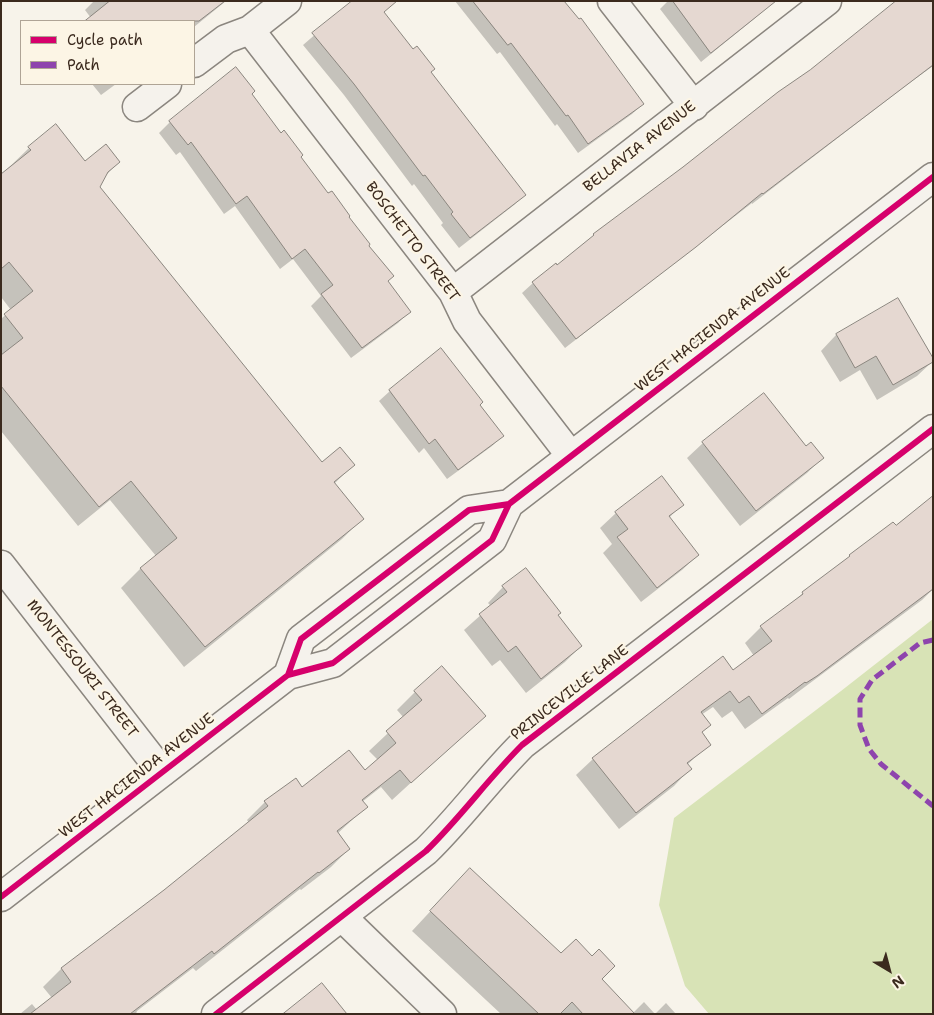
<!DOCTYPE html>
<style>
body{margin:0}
#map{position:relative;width:934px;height:1015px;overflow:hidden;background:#f7f3ea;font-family:"Shantell Sans",sans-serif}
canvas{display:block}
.frame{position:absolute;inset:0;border:2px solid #3b2a1e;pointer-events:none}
.legend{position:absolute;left:20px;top:20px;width:175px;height:65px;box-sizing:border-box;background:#fcf5e5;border:1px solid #afa495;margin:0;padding:6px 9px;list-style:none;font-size:15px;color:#3b2a1e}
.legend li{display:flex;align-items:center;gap:10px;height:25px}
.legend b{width:25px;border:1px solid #afa495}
.north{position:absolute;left:864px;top:945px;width:50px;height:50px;-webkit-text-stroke:4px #fcf5e5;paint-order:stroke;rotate:143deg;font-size:14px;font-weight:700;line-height:20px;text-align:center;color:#3b2a1e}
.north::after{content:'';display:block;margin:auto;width:18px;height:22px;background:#3b2a1e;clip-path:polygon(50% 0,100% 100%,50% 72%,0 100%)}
</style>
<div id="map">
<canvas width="934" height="1015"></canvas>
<div class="frame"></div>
<ul class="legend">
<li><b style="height:6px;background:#d6006c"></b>Cycle path</li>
<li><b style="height:6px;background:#8e44ad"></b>Path</li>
</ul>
<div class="north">N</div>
</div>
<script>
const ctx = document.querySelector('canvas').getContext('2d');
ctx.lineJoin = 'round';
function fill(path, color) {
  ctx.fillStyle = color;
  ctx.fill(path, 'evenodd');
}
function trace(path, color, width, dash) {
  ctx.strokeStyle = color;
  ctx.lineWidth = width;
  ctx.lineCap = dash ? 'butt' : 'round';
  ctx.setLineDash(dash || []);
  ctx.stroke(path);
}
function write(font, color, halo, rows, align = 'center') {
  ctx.font = font + ' "Shantell Sans",sans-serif';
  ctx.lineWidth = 4.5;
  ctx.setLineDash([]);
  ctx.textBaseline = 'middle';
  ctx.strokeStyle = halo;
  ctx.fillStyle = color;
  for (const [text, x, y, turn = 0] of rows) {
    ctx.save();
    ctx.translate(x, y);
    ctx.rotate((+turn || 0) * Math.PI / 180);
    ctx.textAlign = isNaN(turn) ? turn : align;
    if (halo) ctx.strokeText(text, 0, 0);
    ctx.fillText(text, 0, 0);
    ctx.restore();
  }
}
const green = new Path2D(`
 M933,619V1014H709L685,986L659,905L674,818L841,691Z`);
const shadow = new Path2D(`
 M94,1H226L194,27V21H87L91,18L85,10Z
 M354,1L413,51L524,195L514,205L459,248L441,225L443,223L414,184L412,186L344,95L303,45Z
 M455,1H563L643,104L632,114L578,153L557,124L555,126L500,52L497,54Z
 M668,1H759L765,9L754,19L701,62L660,9Z
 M933,1V66L904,87L752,204V203L565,348L522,293L533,283L557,267L811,71Z
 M236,69L251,94L328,195L347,217L367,246L387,281L409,312L398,323L351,358L311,306L321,296L293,259L280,269L235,206L224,214L180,152L176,155L159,133L170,122Z
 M92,84H116L101,95Z
 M29,148L85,163L119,162L104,177L98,187L322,464L353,465L334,484L362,519L342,539L184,667L121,588L141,568L156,556L110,500L78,526L1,431V319L11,310L1,297V175Z
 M897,300L933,361L917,376L877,400L860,370L840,382L821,351L836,335Z
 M441,350L502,436L492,446L447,479L424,448L419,453L379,401L390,391Z
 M764,395L806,448L822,458L807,473L740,526L687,458L703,443Z
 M662,477L682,504L669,518L698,555L682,570L641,602L603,553L612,544L600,528L616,513Z
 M525,570L557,615L581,646L565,662L526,693L500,660L492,666L464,630L491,606L488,603L503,587Z
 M933,589L922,600L798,692L789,699L788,698L745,729L732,711L722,718L713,707L701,715L709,725L701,733L709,744L687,765L690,769L674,786L619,829L576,775L593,759L733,671L754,656L745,643L761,627L790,605L803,593Z
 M415,692L484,716L392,800L381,787L362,802L366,807L337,834L349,849L331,867L301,890L300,889L196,971L193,968L137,1011L136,1014H20L32,1004L37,1010L52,998L43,987L61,969L164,891L249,823L247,820L265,802L302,788L364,772L378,760L369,751L404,718L397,710Z
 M452,888L600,979L633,1013L644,1002L655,1014L666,1003L676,1014H501L412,931Z`);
const building = new Path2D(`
 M110,1H225L199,21H85Z
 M352,1H397L384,12L413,49L417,46L435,69L431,72L526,195L470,238L451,214L453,212L425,175L423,176L354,84L312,33Z
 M473,1H564L579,19L581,18L644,104L588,144L568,115L566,116L511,43L508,45Z
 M673,1H776L711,53Z
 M896,1H933V65L763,194L762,193L696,247L576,339L532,282L556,263L557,265L594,235L593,234L683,167L778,92L810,70Z
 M236,67L255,91L252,94L281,133L284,130L303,155L301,157L328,193L332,191L350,216L349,217L370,244L369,246L394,276L388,281L411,312L362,348L321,294L333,285L305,249L292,259L247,196L236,204L191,142L188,145L169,121Z
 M56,124L85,161L106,144L120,162L108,172L100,187L322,462L340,447L355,465L334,482L364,519L205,647L140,568L177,538L131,481L99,507L1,386V355L23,338L4,314L33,291L9,262L1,269V174L31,150L28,147Z
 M898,298L933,358V362L893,385L876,356L855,368L836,334Z
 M441,348L483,402L480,405L504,436L458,470L435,439L429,444L389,390Z
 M764,393L806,446L811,442L824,458L756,511L702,442Z
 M662,476L684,505L669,516L699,555L657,588L617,537L628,529L615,512Z
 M933,496V589L817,676L806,683L805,682L762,714L749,696L739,703L730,691L701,712L711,725L702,732L711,745L687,763L692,769L636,813L592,758L723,656L733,670L772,641L760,626L803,594L802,592L850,556L849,555L893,522L896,525Z
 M526,568L561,613L558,615L582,646L541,679L516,646L508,652L479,614L507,592L502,586Z
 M442,666L486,716L411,783L400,770L362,800L368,807L337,831L350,849L319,873L318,872L214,954L212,951L130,1014H30L71,982L61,968L164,890L268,806L264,801L296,778L302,787L349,750L365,770L396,743L386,731L422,700L414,691Z
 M470,868L561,953L576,939L592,956L599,949L615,966L602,979L635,1014H583L572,1002L560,1014H539L430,911Z
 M322,983L347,1014H283Z`);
const minor = new Path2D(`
 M612,1L694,106
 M250,30L453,292L467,321L571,456
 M194,63L226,39L250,30L287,1
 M137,107L167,84
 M453,292L827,1
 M1,565L162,772
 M342,917L442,1014
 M216,1014L426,851C460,818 488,779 522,745L933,429`);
const major = new Path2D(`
 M288,675L301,639L469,510L509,504
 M1,897L288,675L333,663L492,540L509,504L933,177`);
const quiet = new Path2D(`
 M933,640L920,643L872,680L860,699V725L869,749L881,764L933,806`);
const cycleway = new Path2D(`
 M288,675L301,639L469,510L509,504
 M1,897L288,675L333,663L492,540L509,504L933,177
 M216,1014L426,851C460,818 488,779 522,745L933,429`);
const streetNames = [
 ["BELLAVIA AVENUE",640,147,-38],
 ["BOSCHETTO STREET",412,242,53],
 ["WEST HACIENDA AVENUE",713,330,-38],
 ["MONTESSOURI STREET",82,669,52],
 ["PRINCEVILLE LANE",570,693,-38],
 ["WEST HACIENDA AVENUE",137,776,-38]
];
fill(green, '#d8e3b6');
fill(shadow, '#0003');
fill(building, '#e5d8d1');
trace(building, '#8b867f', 1);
trace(minor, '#8b867f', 31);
trace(major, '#8b867f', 31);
trace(minor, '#f5f2ec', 28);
trace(major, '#f5f2ec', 28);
trace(quiet, '#8e44ad', 5, [10, 5]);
trace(cycleway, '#d6006c', 6);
write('15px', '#3b2a1e', '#fcf5e5', streetNames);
</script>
